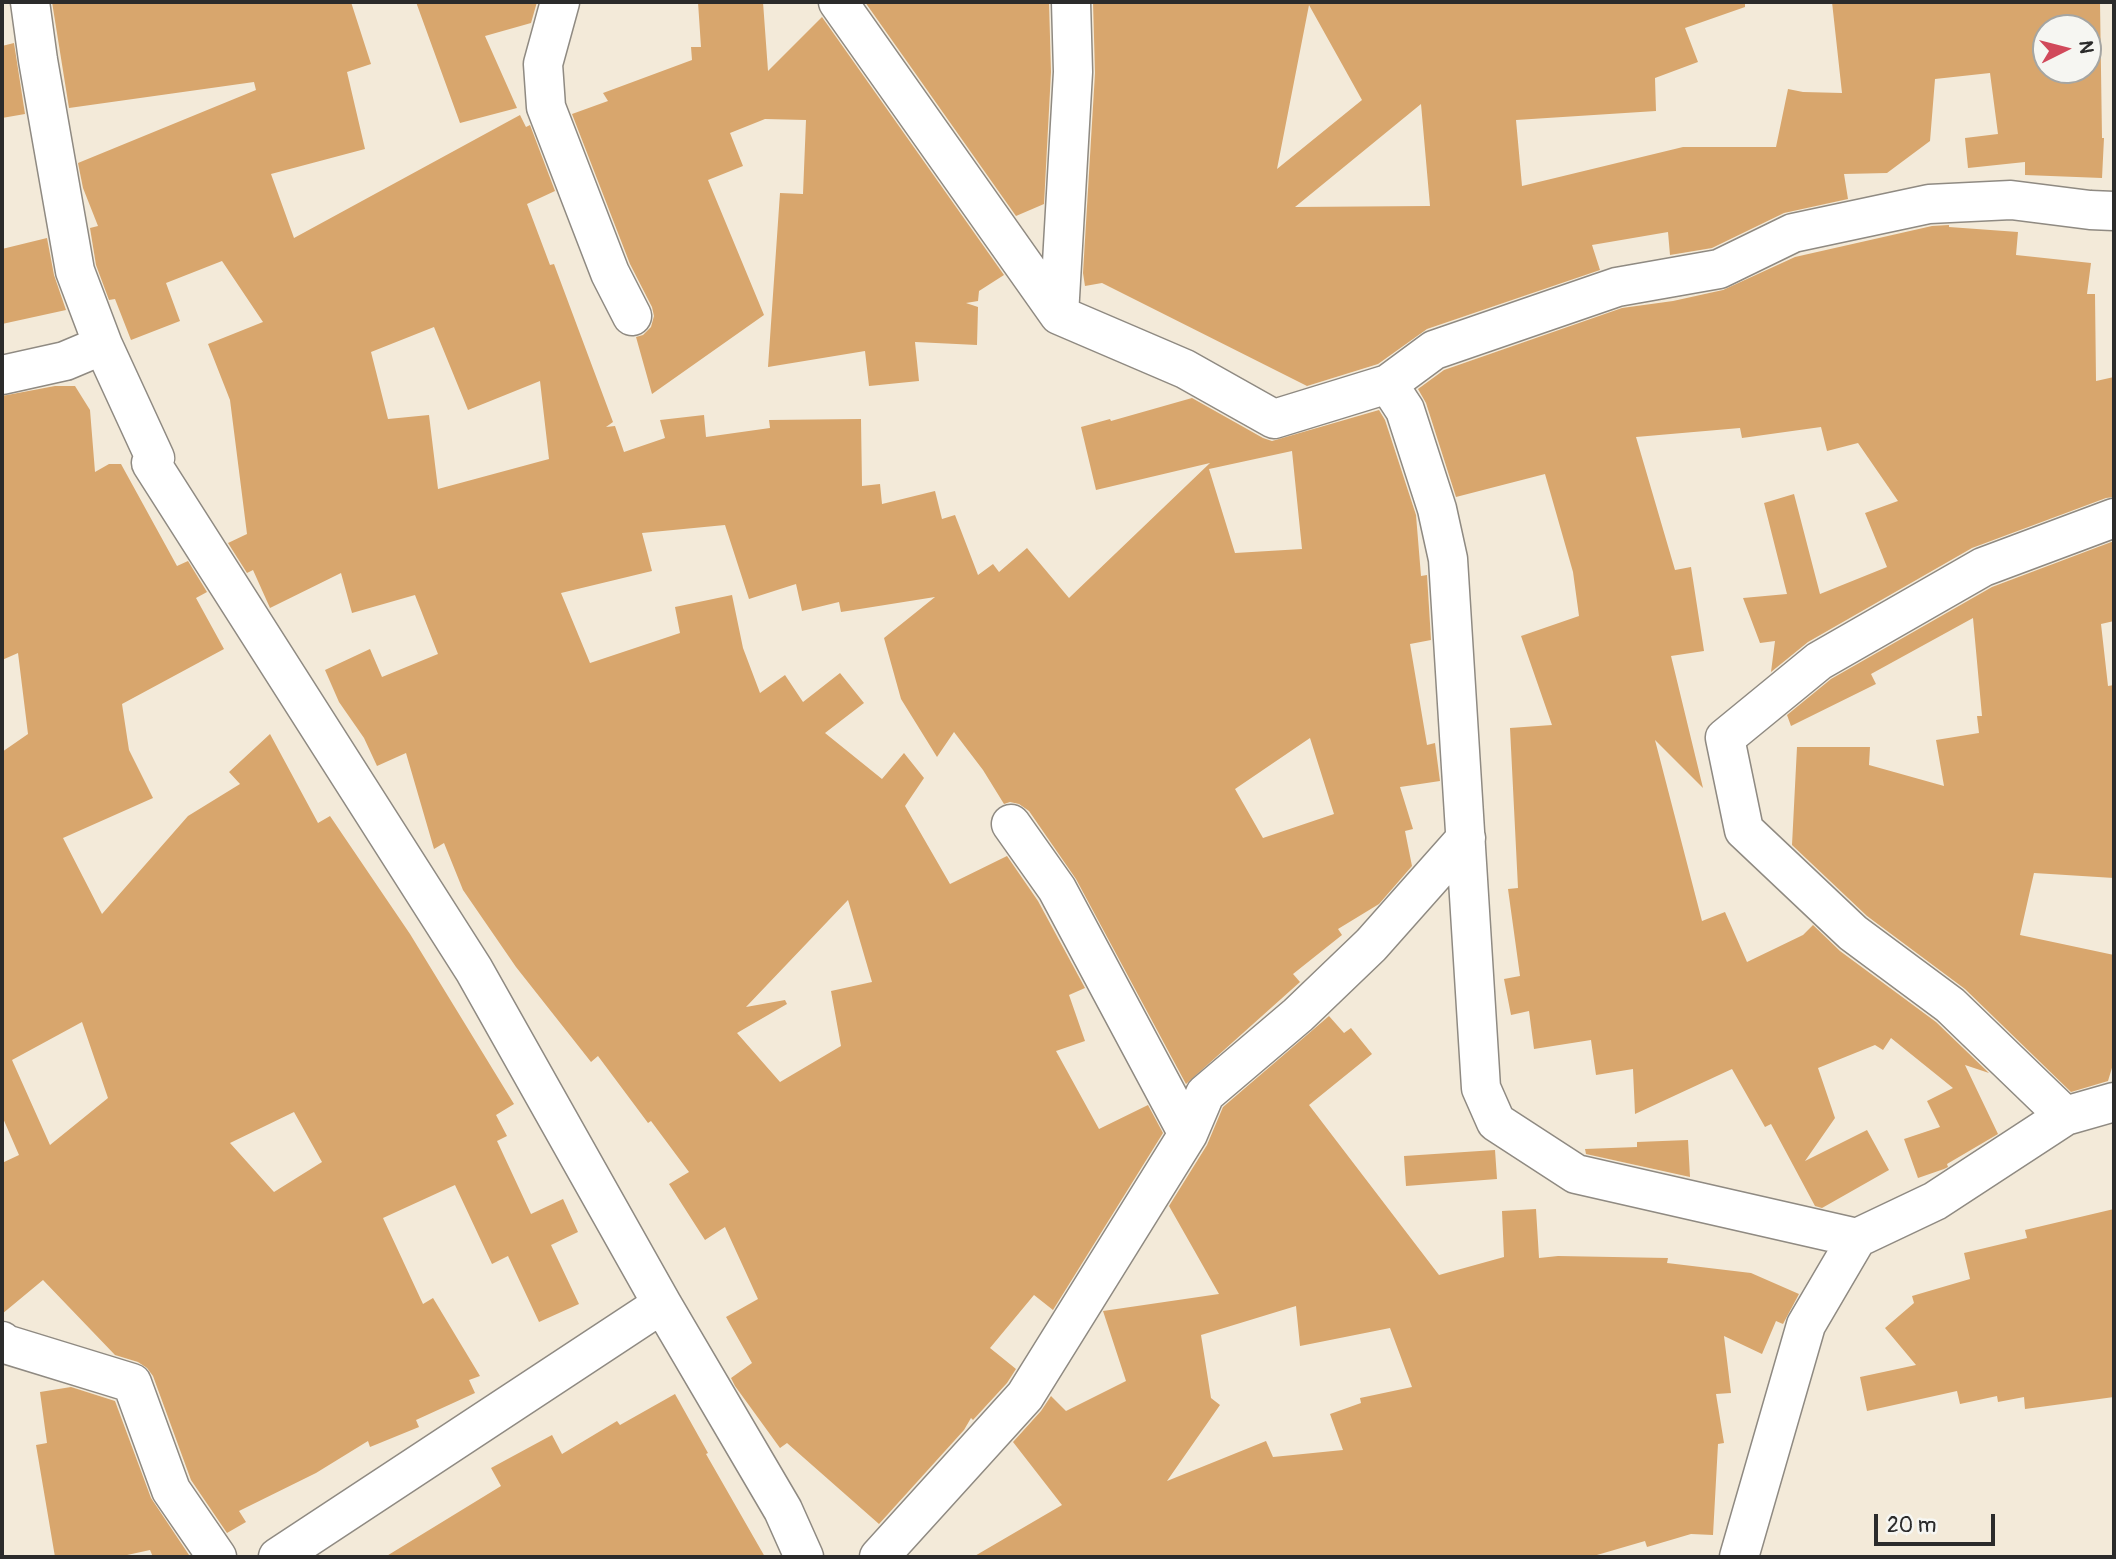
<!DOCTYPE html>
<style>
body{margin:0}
#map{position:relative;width:2116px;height:1559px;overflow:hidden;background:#f3ead9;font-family:Pangolin,sans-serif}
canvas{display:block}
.frame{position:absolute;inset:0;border:4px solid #2b2b2b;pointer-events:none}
.north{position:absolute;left:2032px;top:14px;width:70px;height:70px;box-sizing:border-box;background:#f6f6f2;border:2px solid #a5a5a2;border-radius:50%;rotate:84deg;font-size:19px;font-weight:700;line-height:28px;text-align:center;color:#2b2b2b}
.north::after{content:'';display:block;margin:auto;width:24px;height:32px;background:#d1495b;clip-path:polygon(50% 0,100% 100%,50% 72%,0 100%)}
.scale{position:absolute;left:1874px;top:1514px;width:121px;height:32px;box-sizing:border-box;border:4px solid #2b2b2b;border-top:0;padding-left:9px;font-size:21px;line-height:24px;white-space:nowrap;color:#2b2b2b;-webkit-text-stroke:5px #f6f6f2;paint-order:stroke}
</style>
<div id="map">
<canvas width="2116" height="1559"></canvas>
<div class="frame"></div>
<div class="north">N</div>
<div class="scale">20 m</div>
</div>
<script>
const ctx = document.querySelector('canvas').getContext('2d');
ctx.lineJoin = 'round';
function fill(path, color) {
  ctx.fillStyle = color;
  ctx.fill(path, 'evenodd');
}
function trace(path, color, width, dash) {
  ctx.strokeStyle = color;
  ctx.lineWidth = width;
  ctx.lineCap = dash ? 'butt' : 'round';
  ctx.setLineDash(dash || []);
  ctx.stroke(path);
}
const building = new Path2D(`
 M52,2H351L371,64L347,72L365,149L271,174L294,238L520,115L526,127L530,125L555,191L527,204L550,265L554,264L613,422L606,427L615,426L624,452L665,438L660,420L704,415L706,437L770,428L769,420L861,419L862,486L880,484L882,504L935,491L942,519L955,515L978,575L993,564L999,572L1027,548L1069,598L1210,463L1096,490L1081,427L1110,419L1111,421L1192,398L1263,438L1272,441L1379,410L1385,420L1416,515L1421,576L1427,575L1431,640L1410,644L1427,745L1435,743L1440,781L1400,787L1413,829L1405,831L1412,866L1379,904L1338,929L1342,935L1293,974L1300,982L1186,1084L1076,879L1029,811L1019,804L1010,802L1004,804L983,770L954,732L937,757L901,699L884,638L935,597L841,612L839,602L802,611L796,584L749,599L725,525L642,533L652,571L561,593L590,663L680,633L675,607L732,595L743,648L760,693L785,675L803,702L840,673L864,703L825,733L882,779L904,753L924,778L905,806L950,884L1007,856L1038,901L1085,988L1069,995L1085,1041L1056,1051L1099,1129L1148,1105L1163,1133L1053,1310L1034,1295L990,1348L1016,1369L1007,1383L973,1420L971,1418L964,1430L879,1524L787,1443L780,1448L735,1386L731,1378L752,1363L726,1317L758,1299L725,1227L705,1240L669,1184L689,1172L651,1121L648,1123L598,1056L591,1062L516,967L463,890L444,843L434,849L406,753L377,766L364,738L339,702L325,670L370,649L382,677L438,654L415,595L352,613L341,573L270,608L253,570L247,573L228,543L247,534L230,400L208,344L263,322L222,261L166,283L180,321L131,340L115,299L109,300L96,265L90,228L98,226L83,188L78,163L256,90L254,82L69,108ZM434,327L468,410L540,381L549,459L438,489L429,415L388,419L371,352ZM1292,451L1302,549L1235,553L1209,469ZM1310,738L1334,814L1263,838L1235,789ZM848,900L872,982L831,991L841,1046L780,1082L737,1033L787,1004L785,1000L746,1007Z
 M416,2H537L531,23L485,36L517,108L460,123Z
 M698,2H763L768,71L822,17L1004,275L979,291L978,301L966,303L978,307L977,345L915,342L919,381L869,386L865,351L768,367L780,193L803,194L806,120L765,119L730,133L743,166L708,180L764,315L652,394L636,337L643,335L651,327L654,316L652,307L630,264L572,114L608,101L603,93L692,60L691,47H701Z
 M865,2H1049L1051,72L1044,204L1016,216Z
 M1093,2H1745V7L1685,28L1698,62L1655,78L1656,111L1516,120L1522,186L1683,147H1776L1788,89L1803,92L1842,93L1832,2H2100L2102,138H2104L2102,178L2025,175V162L1968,168L1965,138L1998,134L1990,73L1935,79L1930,141L1887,173L1844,174L1848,199L1784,213L1712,248L1670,255L1668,232L1592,245L1600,270L1427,329L1378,364L1307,386L1102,283L1085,286L1083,273L1095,73ZM1309,5L1362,100L1277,169ZM2046,28H2088V70H2046ZM1421,104L1430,206L1295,207Z
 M14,43L25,114L2,118V46Z
 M1949,225V227L2018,232L2016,255L2091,263L2087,294H2095L2096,381L2114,377V497L2106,498L1972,548L1808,642L1771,672L1775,641L1760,643L1743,598L1787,594L1764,503L1794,494L1820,594L1887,567L1865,513L1898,501L1858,443L1827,451L1821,427L1742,438L1740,428L1636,437L1675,570L1691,567L1704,651L1671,656L1703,788L1655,740L1702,921L1725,912L1747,962L1803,935L1813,925L1840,951L1936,1022L1989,1073L1965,1065L1998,1134L1947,1164L1948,1167L1944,1169L1918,1178L1904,1139L1940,1127L1927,1101L1953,1088L1891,1038L1883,1050L1875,1045L1818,1068L1835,1118L1805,1161L1867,1130L1889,1170L1822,1208L1815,1206L1771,1124L1765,1127L1732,1069L1635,1114L1633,1069L1596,1075L1591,1040L1534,1049L1529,1011L1511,1015L1504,979L1520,976L1508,889L1518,888L1510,728L1552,725L1521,636L1579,616L1573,572L1545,474L1456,497L1426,403L1418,389L1444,370L1622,308L1673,301L1723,290L1795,257L1932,226Z
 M47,238L54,275L66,310L2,324V249Z
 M55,386H75L90,410L95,472L109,464H121L177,566L188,561L207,592L196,598L224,649L122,704L129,750L153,798L63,838L102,914L188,816L240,784L229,772L270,734L318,823L330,816L410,934L514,1104L496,1115L507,1136L497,1141L531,1214L563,1199L578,1232L551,1245L579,1304L539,1322L508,1256L492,1264L455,1185L383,1218L423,1304L433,1298L480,1376L469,1380L475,1393L416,1420L419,1427L370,1447L368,1441L316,1473L239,1511L246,1522L227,1533L191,1480L153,1376L147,1368L138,1362L115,1355L43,1280L2,1314V1163L19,1155L2,1116V752L28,734L18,653L2,660V396ZM82,1022L108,1098L50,1145L12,1060ZM294,1112L322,1162L274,1192L230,1143Z
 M2114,541V621L2101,624L2108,686L2114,685V878L2034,873L2020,935L2114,955V1061L2108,1081L2071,1092L1965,989L1867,916L1792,845L1797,747H1870L1869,765L1944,786L1936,740L1979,733L1977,716H1982L1973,618L1871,674L1876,684L1791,726L1787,715L1831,679L1992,587Z
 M1329,1016L1344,1033L1351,1028L1372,1054L1309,1105L1439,1275L1504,1257L1502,1211L1536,1209L1539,1258L1558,1256L1668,1258L1667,1263L1751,1273L1799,1294L1783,1324L1776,1321L1762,1354L1724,1336L1731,1393L1716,1394L1724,1443L1718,1444L1713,1535L1691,1534L1647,1547L1645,1541L1590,1557H973L1062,1505L1013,1442L1041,1411L1051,1396L1066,1411L1126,1381L1103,1311L1219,1294L1169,1206L1207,1145L1223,1107ZM1296,1306L1300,1346L1390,1328L1412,1387L1360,1398L1361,1403L1330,1414L1343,1450L1273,1457L1266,1441L1167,1481L1220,1405L1211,1398L1201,1335Z
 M1688,1140L1690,1177L1586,1154L1585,1149L1637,1147V1142Z
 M1495,1150L1497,1179L1406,1186L1404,1156Z
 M2114,1209V1397L2025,1409L2024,1397L1998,1402L1997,1396L1960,1404L1957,1391L1867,1411L1860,1377L1916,1365L1885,1328L1914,1303L1912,1296L1970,1279L1964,1253L2027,1238L2025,1230Z
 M71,1387L115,1401L151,1498L189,1555L153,1557L150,1550L118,1557H55L36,1445L47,1443L40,1392Z
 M675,1394L708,1453L706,1454L765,1557H385L501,1486L491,1468L552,1435L562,1454L617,1421L620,1425Z`);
const street = new Path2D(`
 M30,2L38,60L75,271L103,345L155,458L151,463L474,970L662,1304L783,1510L804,1557
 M560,2L543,64L546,107L610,273L632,316
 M838,2L1059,315L1073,72L1071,2
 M1059,315L1185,369L1274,419L1388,384
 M2,375L65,361L103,345
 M1011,824L1057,889L1188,1134
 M2065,1116L1950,1005L1853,933L1744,830L1725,738L1819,661L1983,567L2114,518
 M1857,1238L1576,1174L1496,1122L1481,1088L1448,559L1437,509L1405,410L1388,384L1434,350L1617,287L1719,269L1793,233L1929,204L2011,200L2090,210L2114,211
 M2,1341L5,1344L132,1383L171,1490L217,1557
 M278,1557L662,1304
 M879,1557L1025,1396L1188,1134L1205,1094L1298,1015L1371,945L1466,838
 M1739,1557L1806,1325L1857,1238L1935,1201L2065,1116L2114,1102`);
fill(building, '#d8a66d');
trace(street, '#8f8a82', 41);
trace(street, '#fff', 38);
</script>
